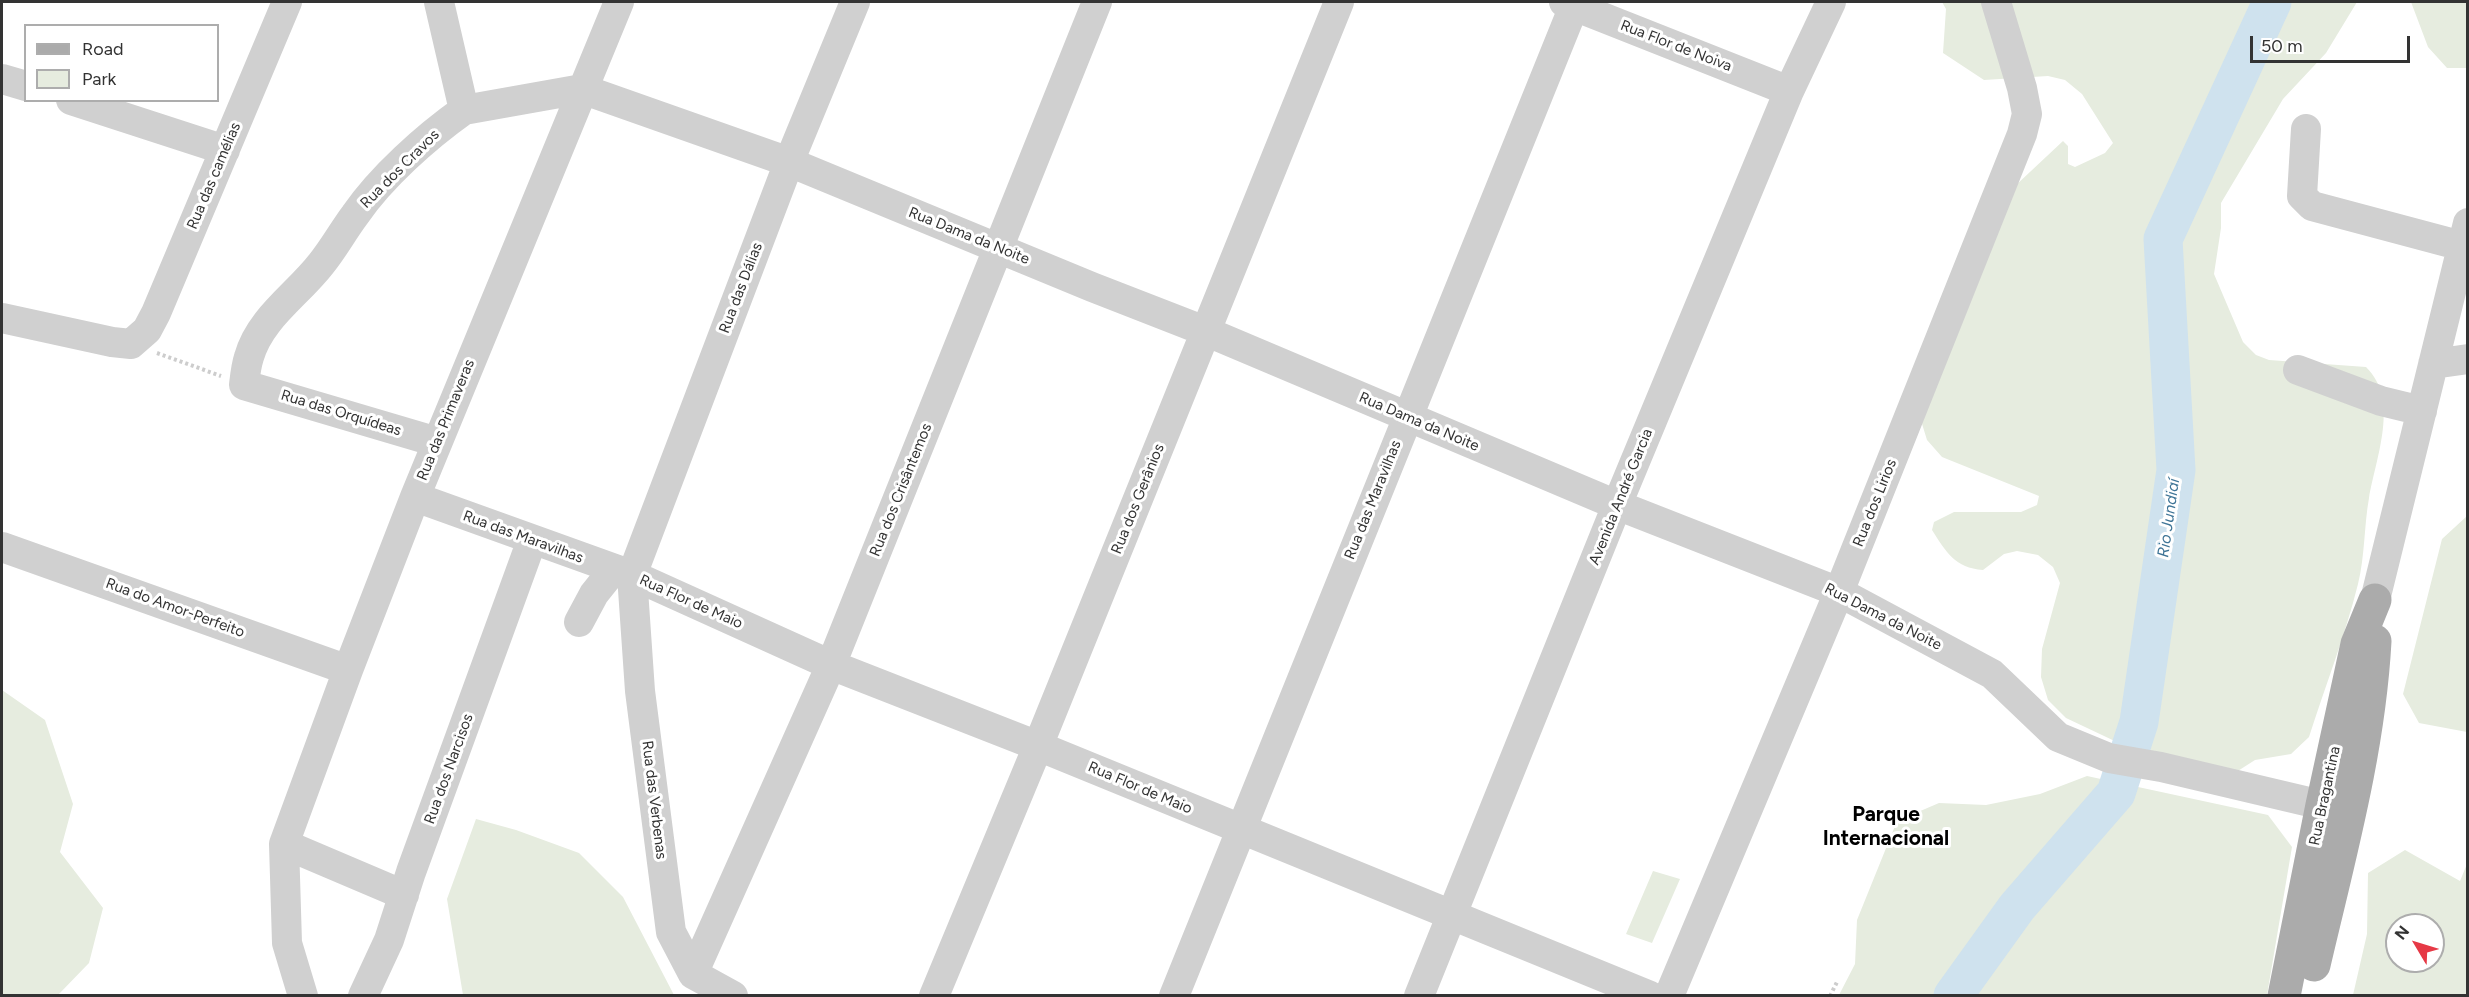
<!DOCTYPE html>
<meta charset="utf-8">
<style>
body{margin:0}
#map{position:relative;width:2469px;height:997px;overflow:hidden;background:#fff;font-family:Figtree,sans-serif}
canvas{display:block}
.frame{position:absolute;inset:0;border:3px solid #333;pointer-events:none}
.legend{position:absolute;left:24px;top:24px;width:195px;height:78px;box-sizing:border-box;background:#fff;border:2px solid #adadad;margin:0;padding:8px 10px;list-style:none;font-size:18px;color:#333}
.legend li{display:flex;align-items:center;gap:12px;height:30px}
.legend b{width:30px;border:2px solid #adadad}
.north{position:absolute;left:2385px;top:913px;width:60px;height:60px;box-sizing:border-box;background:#fff;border:2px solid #adadad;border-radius:50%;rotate:308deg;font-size:16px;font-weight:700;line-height:24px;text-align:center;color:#333}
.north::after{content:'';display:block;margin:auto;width:21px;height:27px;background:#e63946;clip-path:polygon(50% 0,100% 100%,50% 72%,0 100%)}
.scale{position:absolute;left:2250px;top:36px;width:160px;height:27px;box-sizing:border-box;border:3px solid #333;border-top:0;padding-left:8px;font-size:18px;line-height:21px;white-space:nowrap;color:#333;-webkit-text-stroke:4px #fff;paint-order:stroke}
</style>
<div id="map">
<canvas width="2469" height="997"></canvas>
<div class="frame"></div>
<ul class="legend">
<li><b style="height:8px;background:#ababab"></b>Road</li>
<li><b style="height:16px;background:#e6ecdf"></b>Park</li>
</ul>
<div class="north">N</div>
<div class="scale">50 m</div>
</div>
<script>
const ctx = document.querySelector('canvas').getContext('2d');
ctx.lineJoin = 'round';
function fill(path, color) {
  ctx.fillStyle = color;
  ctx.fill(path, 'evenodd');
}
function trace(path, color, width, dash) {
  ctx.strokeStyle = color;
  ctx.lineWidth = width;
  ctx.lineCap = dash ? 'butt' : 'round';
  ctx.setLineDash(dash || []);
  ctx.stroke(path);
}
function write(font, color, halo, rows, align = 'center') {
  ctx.font = font + ' Figtree,sans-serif';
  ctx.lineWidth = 6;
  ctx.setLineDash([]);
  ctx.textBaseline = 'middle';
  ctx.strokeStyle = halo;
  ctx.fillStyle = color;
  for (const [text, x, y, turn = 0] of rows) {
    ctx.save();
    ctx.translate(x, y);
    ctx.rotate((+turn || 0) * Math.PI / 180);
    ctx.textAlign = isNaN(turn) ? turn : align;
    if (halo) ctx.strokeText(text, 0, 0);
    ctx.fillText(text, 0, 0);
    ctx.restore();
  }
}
const green = new Path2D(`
 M1942,2H2357L2326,53L2283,99L2221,203V228L2214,274L2243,342L2256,355L2269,360L2366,367C2400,400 2376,457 2369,498C2364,526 2365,556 2358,584C2345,636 2325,687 2309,737L2291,754L2255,760L2230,776L2140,753L2066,718L2048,700L2041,677L2042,649L2060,583L2053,567L2038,555L2017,551L2004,554L1983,570C1955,568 1946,552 1932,530L1934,522L1954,512H2021L2037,505L2039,496L1942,457L1927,440L1919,414L1999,201L2063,141L2068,146V164L2075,167L2105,153L2113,143L2082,94L2065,80L2048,76L1984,80L1943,53L1946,9Z
 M2411,2H2467V68H2447L2428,47Z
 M2467,516V732L2419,723L2403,694L2442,539Z
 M2,690L45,720L73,804L60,852L103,908L89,963L58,995H2Z
 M2087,776L2268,815L2292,847L2267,995H1839L1855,964L1857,920L1897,821L1939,803L1986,805L2040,794Z
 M476,819L516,830L579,853L623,897L674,995H463L447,899Z
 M2405,850L2460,881L2467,864V995H2353L2367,934L2368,873ZM2397,925H2433V961H2397Z
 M1653,871L1680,879L1652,943L1626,934Z`);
const river = new Path2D(`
 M1953,996L2017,907L2116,793L2139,722L2176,470L2163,239L2272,2`);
const path = new Path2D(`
 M157,353L221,376
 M1830,996L1838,980`);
const minor = new Path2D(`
 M439,2L464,110
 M1564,2L1789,91
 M2,79L26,86
 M71,100L225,150
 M2306,129L2302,196L2312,206L2462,246
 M2,318L112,342L131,344L147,330L156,313L287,2
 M2433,364L2468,359
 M2298,370L2381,401L2422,411
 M437,442L244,385C245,376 246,366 249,357C260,318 297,295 321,264C334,248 343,231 355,215C381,177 426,137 464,110L582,89L789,162L1092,287L1205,331L1617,505L1839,592L1992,674L2058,737L2109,758L2161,767L2322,805H2345
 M415,497L632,575L831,665L1038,746L1650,996
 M2,547L348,670
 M2375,600L2468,223
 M579,622L594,594L614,569
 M284,844L404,895
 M693,974L831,665L1097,2
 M303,996L287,943L284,844L348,670L415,497L619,2
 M363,996L389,940L411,872L532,540
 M733,996L693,974L671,932L640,691L632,575L789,162L855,2
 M934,996L1038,746L1339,2
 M1174,996L1574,6
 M1419,996L1617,505L1789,91L1831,2
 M1669,996L1839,592L2022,134L2027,114L2022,88L1996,2`);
const major = new Path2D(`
 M2314,965C2339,858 2369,751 2375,641
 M2284,996L2322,805L2357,644L2375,600`);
const streetNames = [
 ["Rua Flor de Noiva",1676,46,21],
 ["Rua dos Cravos",400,169,-45],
 ["Rua das camélias",214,176,-67],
 ["Rua Dama da Noite",969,236,22],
 ["Rua das Dálias",741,288,-69],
 ["Rua das Orquídeas",341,413,17],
 ["Rua das Primaveras",446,420,-68],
 ["Rua Dama da Noite",1419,422,23],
 ["Rua dos Crisântemos",901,490,-68],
 ["Avenida André Garcia",1621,497,-68],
 ["Rua dos Gerânios",1138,499,-68],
 ["Rua das Maravilhas",1373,500,-68],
 ["Rua dos Lirios",1875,503,-68],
 ["Rua das Maravilhas",523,537,20],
 ["Rua Flor de Maio",691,602,24],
 ["Rua do Amor-Perfeito",175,608,20],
 ["Rua Dama da Noite",1883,617,27],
 ["Rua dos Narcisos",449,769,-70],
 ["Rua Flor de Maio",1140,788,23],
 ["Rua Bragantina",2325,796,-78],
 ["Rua das Verbenas",654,800,83]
];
const waterNames = [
 ["Rio Jundiaí",2169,518,-82]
];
const districtNames = [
 ["Parque",1886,815],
 ["Internacional",1886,839]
];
fill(green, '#e6ecdf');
trace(river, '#cfe2ee', 39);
trace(path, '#cdcdcd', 4, [3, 3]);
trace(minor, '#d0d0d0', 30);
trace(major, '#ababab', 33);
write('15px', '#333', '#fff', streetNames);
write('italic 16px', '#3f7597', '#fff', waterNames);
write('bold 21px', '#000', '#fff', districtNames);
</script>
